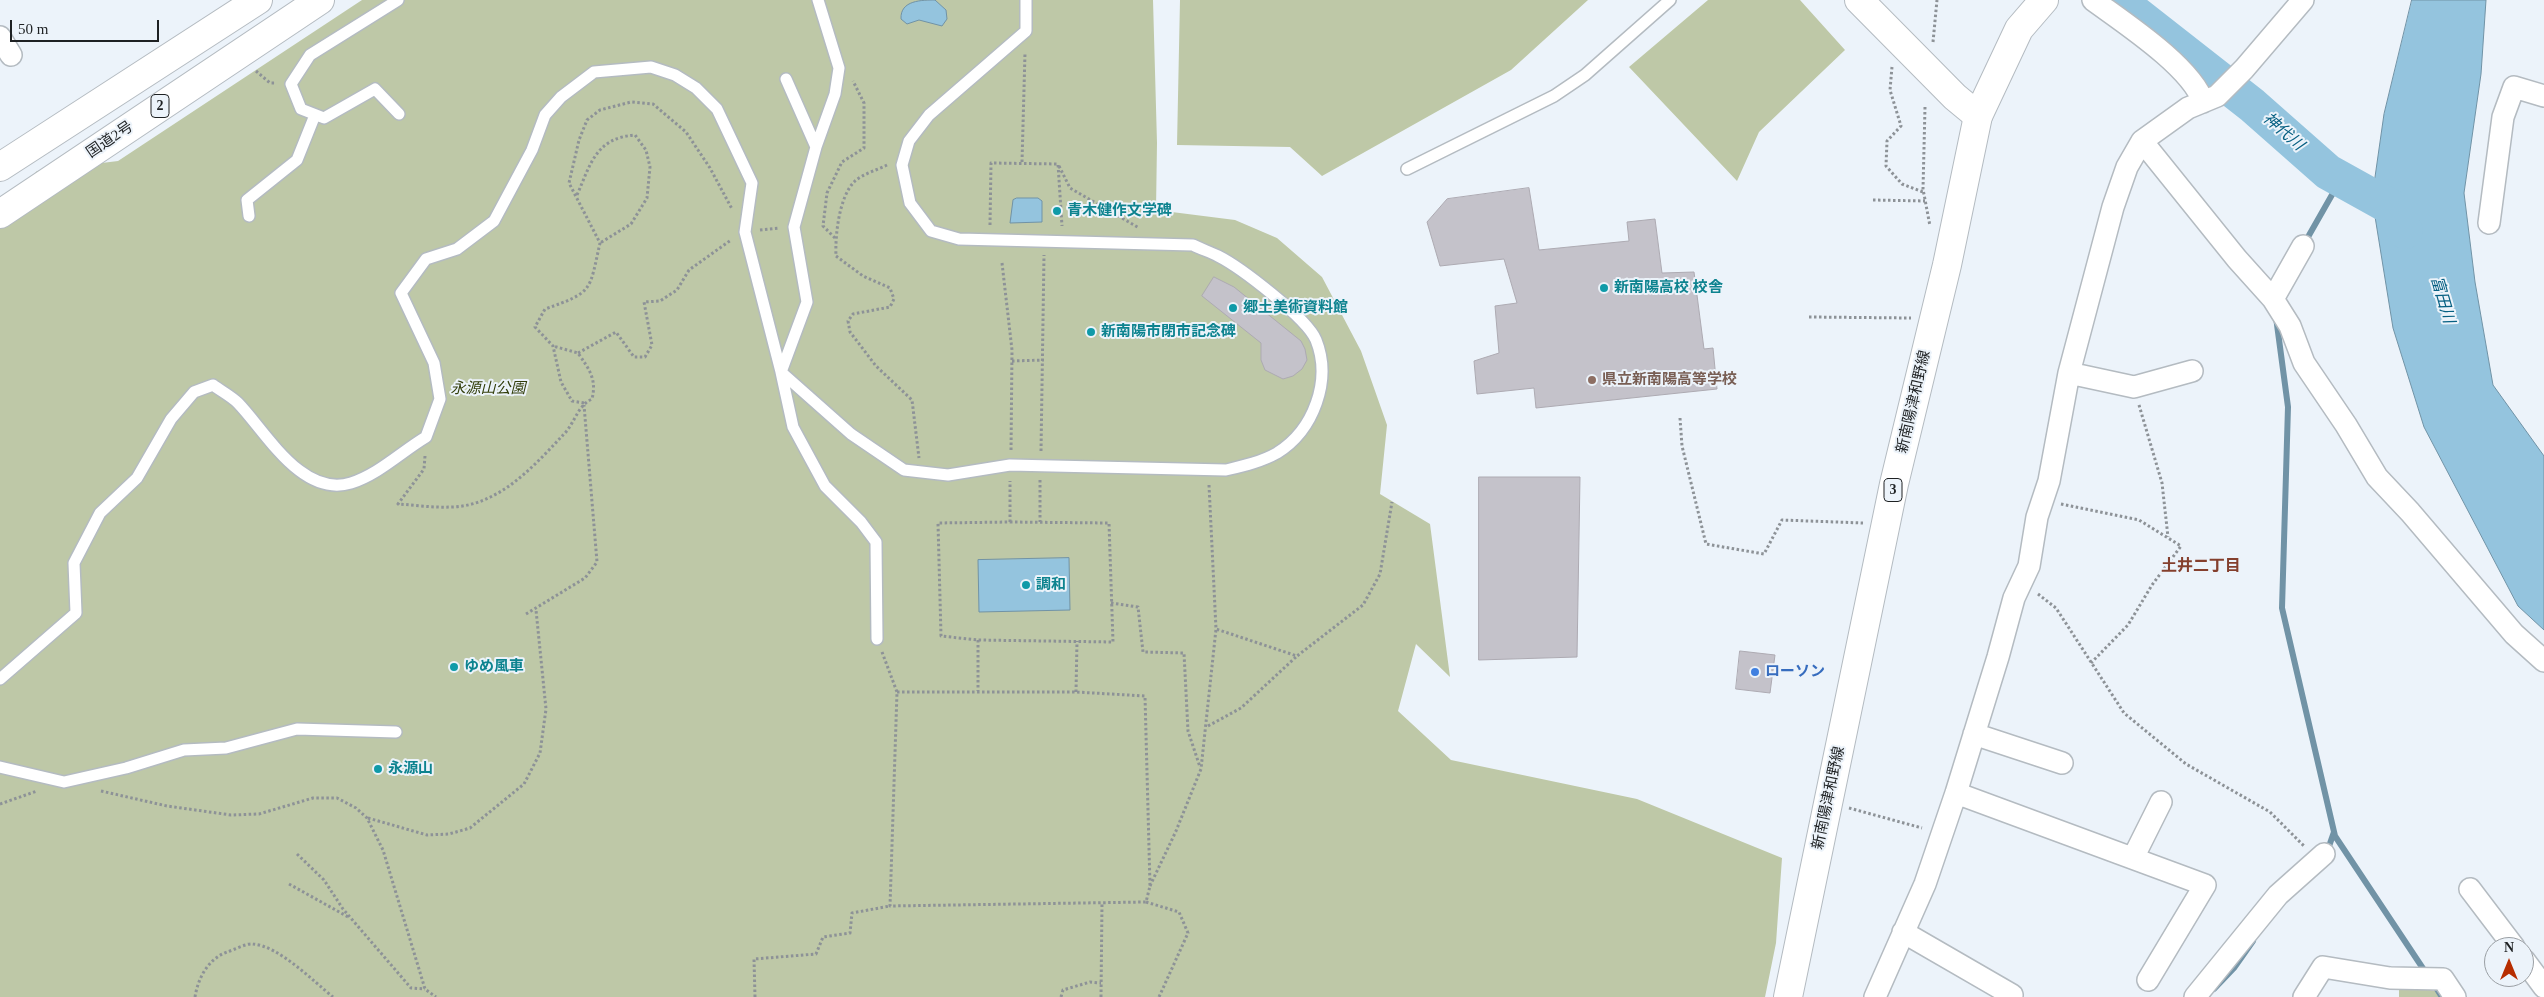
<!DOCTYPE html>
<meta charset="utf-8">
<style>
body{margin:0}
#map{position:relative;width:2544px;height:997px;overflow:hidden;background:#ecf3fa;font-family:"Times New Roman",serif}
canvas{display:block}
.north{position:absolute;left:2484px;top:937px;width:50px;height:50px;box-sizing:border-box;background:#ecf3fa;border:1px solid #9a9fa4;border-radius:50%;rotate:0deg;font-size:14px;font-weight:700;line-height:20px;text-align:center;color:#1e2123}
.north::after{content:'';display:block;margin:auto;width:18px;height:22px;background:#b72d00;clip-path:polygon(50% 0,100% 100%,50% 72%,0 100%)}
.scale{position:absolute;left:10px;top:20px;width:149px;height:22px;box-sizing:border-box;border:2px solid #1e2123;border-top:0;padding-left:6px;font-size:15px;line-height:18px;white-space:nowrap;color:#1e2123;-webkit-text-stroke:4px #ecf3fa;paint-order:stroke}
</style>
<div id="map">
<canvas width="2544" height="997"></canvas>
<div class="north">N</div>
<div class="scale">50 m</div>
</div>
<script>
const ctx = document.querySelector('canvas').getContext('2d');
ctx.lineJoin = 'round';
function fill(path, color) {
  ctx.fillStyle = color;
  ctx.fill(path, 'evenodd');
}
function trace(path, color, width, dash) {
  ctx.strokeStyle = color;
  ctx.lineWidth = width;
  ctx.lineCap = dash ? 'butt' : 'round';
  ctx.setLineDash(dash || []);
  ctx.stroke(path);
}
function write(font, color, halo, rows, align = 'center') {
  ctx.font = font + ' "Times New Roman","Noto Sans JP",serif';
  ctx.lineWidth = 4;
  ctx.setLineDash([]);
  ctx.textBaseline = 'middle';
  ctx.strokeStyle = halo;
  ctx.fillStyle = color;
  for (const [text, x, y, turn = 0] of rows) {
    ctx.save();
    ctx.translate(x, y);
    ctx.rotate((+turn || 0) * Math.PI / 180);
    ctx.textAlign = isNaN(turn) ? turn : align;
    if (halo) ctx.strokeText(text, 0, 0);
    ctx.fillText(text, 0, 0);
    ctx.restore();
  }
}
const green = new Path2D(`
 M362,0H1153L1157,143L1156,210L1235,220L1277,238L1322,277L1361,351L1387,425L1380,494L1430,524L1450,677L1416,644L1398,711L1451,760L1637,799L1782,858L1776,943L1765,997H0V208L37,171L118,161Z
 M1180,0H1588L1511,70L1322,176L1290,147L1177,145Z
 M1708,0H1800L1845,50L1759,132L1737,181L1629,67Z
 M2399,985L2442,992L2441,997H2399Z`);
const water = new Path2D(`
 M935,0L946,10L947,19L942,26L919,20L907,24L901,19C900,0 922,0 935,0Z
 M2412,0H2486L2481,74L2464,193L2475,282L2493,385L2544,456V630L2518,606L2424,427L2393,328L2372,198L2384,114Z
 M1017,198H1038L1042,201V222L1010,223L1013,200Z
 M1069,558L1070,610L979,612L978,560Z`);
const stream = new Path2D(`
 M2304,244L2341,179
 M2276,317L2288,407L2282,608L2335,836L2426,973
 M2327,852L2334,832
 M2433,983L2442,997
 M2214,989L2234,968L2253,941`);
const river = new Path2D(`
 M2118,0L2252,105L2328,172L2391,207L2405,231`);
const building = new Path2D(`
 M1529,188L1539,250L1629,241L1627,222L1655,219L1662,273L1694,272L1704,349L1713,348L1717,389L1536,408L1534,388L1477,394L1474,361L1499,353L1495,306L1517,303L1504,259L1440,266L1427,222L1447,199Z
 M1214,277L1234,287L1301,341L1305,349L1307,360L1302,369L1293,376L1283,379L1265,370L1261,360V343L1202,296Z
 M1479,477H1580L1577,657L1479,660Z
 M1740,651L1775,655L1770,693L1736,689Z`);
const path = new Path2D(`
 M1933,42L1937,0
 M1892,67L1890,90L1901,126L1887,141L1886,166L1902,184L1923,192
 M256,71L270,83H276
 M1925,107L1923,189L1930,226
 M1022,162L1025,53
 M887,165C877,170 863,174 855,181C839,196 835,236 836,256L863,276L890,288L894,299L890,307L853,314L848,321L850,332L876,366L912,400L919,458
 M1059,166L1070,188L1139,228
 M577,195C591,163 596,138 635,135L646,150L650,167L647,198L631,224L600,243
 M1873,200L1925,201
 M990,225L991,163L1058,164L1062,226
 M760,230L779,228
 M835,238L823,226L827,193L842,162L864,148V103L853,81
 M1002,263L1012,350L1011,452
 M1809,317L1911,318
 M578,353L616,332L634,357H645L652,345L644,302L660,301L677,290L689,270L731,240
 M1012,361L1044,360
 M584,403L572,401L561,382L553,346L535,327L545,309C594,292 589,291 600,243L569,183L579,140L587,120L600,110L631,102L653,104L686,132L710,168L732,209
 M2139,405L2162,483L2168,537
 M1680,418L1682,446L1706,544L1764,554L1782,520L1863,523
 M1041,451L1044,255
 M425,456L424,469L398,504C415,505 434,508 451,507C499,506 534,466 564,434C575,423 577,406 592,399C597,379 589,369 578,353L553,346
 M1040,480V522
 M1209,485L1216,629L1297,656L1363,605L1380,574L1392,502
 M2061,504L2139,520L2181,546L2152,585L2128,625L2091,663
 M1010,522L1109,523L1113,642L978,640L941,636L938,523Z
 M1010,522V481
 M2038,594L2056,608L2124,713L2186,764L2270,812L2304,846
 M1111,603L1138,607L1143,652L1184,653L1188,731L1200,767
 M526,614L585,578L597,562L584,405
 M978,640V691
 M882,652L897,692L890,906L1146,902L1150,886L1145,696L1076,692H897
 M1076,692L1077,641
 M1208,726L1241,708L1297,656
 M101,791L167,806L231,815L259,814L313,798H337L356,808L367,818L383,850L425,989L436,997
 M0,804L37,791
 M1849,808L1922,828
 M368,818L427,835L449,834L470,828L524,784L540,753L546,709L536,610
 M297,854L324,880L343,909L411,988L425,989
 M289,884L350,918
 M1150,886L1176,831L1201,769L1216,629
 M1146,902L1179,912L1188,933L1159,997
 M195,997C198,978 208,959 227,952C234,950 246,943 253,944C279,946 313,981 333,997
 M755,997L754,959L816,954L823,937L850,933L852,913L890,906
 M1061,997L1063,990L1090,982L1101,983
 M1101,997L1102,903`);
const service = new Path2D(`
 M398,0L310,55L291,84L301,109L324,118L375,89L399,114
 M818,0L839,68L835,94L816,147L794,227L807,302L781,372L793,427L825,486L861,522L876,542L877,639
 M786,79L816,147
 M1407,169L1554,96L1585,75L1670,0
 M249,216L247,200L297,160L315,115
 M0,679L76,613L74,563L100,513L137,478L171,419L194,392L213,385C221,391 231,396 238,403C266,432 302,498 351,483C379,474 401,452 426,437L440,399L434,363L401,293L426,259L457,249L494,221L532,150L545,115L561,97L594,72L651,67L675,75L696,88L717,109L752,183L745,232L781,372L851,434L904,470L948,475L1010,465L1226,470C1243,466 1261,462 1277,453C1314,430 1332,380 1316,340C1307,318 1240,267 1218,256C1210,252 1201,249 1193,245L959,239L931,231L910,203L902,165L909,141L929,115L1026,31V0
 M0,767L64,782L126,768L184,750L226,748L297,729L396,732`);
const minor = new Path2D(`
 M2093,0C2123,22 2192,67 2203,102
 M0,37L11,55
 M2142,141L2237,259L2273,299L2290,326L2304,363L2346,425L2377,477L2410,512L2514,634L2544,661
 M2489,223L2503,117L2514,87L2544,96
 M2273,299L2303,246
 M2069,373L2134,387L2192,371
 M1974,734L2062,763
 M1956,793L2205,885L2148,980
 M2133,858L2161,802
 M2470,889L2514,947
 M1903,932L2012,995
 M2524,960L2544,987
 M1875,997L1925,884L1956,793L1998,657L2014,598L2029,566L2037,517L2049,481L2069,373L2113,207L2127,167L2142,141L2188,108L2217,96L2244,69L2303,0
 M2195,997L2278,895L2324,854
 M2304,997L2323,967L2390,978L2443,979L2455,997`);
const tertiary = new Path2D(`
 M1859,0L1955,97L1978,116`);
const primary = new Path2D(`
 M1788,997L1894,484L1947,265L1978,116L2019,29L2044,0`);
const trunk = new Path2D(`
 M0,167L258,0
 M0,214L320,0`);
const markers = [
 [1057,211,5,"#0f9aa8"],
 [1604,288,5,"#0f9aa8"],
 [1233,308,5,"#0f9aa8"],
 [1091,332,5,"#0f9aa8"],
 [1592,380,5,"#8d6e63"],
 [1026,585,5,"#0f9aa8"],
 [454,667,5,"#0f9aa8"],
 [1755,672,5,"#3f7fe0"],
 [378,769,5,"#0f9aa8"]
];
const shields = [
 [160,106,18],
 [1893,490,18]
];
const shieldNames = [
 ["2",160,106],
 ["3",1893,490]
];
const streetNames = [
 ["国道2号",110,140,-34],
 ["新南陽津和野線",1914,402,-77],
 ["新南陽津和野線",1829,798,-78]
];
const cultureNames = [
 ["青木健作文学碑",1067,211],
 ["新南陽高校 校舎",1614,288],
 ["郷土美術資料館",1243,308],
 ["新南陽市閉市記念碑",1101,332],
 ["調和",1036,585],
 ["ゆめ風車",464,667],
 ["永源山",388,769]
];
const educationNames = [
 ["県立新南陽高等学校",1602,380]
];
const parkNames = [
 ["永源山公園",488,389]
];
const shopNames = [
 ["ローソン",1765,672]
];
const waterNames = [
 ["神代川",2283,132,41],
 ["富田川",2442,300,74]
];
const neighbourhoodNames = [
 ["土井二丁目",2201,567]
];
fill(green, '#bec8a7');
fill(water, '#94c4de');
trace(water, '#7193a6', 1);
trace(stream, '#7193a6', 6);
trace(river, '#94c4de', 36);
fill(building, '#c4c2ca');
trace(building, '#adaab2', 1);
trace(service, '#b4bbc1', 14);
trace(minor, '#b4bbc1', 24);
trace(tertiary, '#b4bbc1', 30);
trace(primary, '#b4bbc1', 30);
trace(trunk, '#b4bbc1', 30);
trace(path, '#8d9297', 3, [2.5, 2.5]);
trace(service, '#fff', 11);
trace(minor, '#fff', 21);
trace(tertiary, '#fff', 28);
trace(primary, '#fff', 28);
trace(trunk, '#fff', 28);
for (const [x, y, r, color] of markers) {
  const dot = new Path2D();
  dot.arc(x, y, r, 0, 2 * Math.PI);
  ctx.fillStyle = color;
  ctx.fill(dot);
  trace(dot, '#ecf3fa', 2);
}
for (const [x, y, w] of shields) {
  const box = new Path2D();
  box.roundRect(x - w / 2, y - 11.5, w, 23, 4);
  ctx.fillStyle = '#ecf3fa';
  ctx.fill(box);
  trace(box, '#1e2123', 1);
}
write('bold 14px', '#1e2123', null, shieldNames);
write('15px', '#1e2123', '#ecf3fa', streetNames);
write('bold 15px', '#0d838f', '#ecf3fa', cultureNames, 'left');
write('bold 15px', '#785e54', '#ecf3fa', educationNames, 'left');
write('italic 15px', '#323e0a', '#ecf3fa', parkNames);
write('bold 15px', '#366cbe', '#ecf3fa', shopNames, 'left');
write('italic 16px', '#076083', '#ecf3fa', waterNames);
write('bold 16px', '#843f2d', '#ecf3fa', neighbourhoodNames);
</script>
